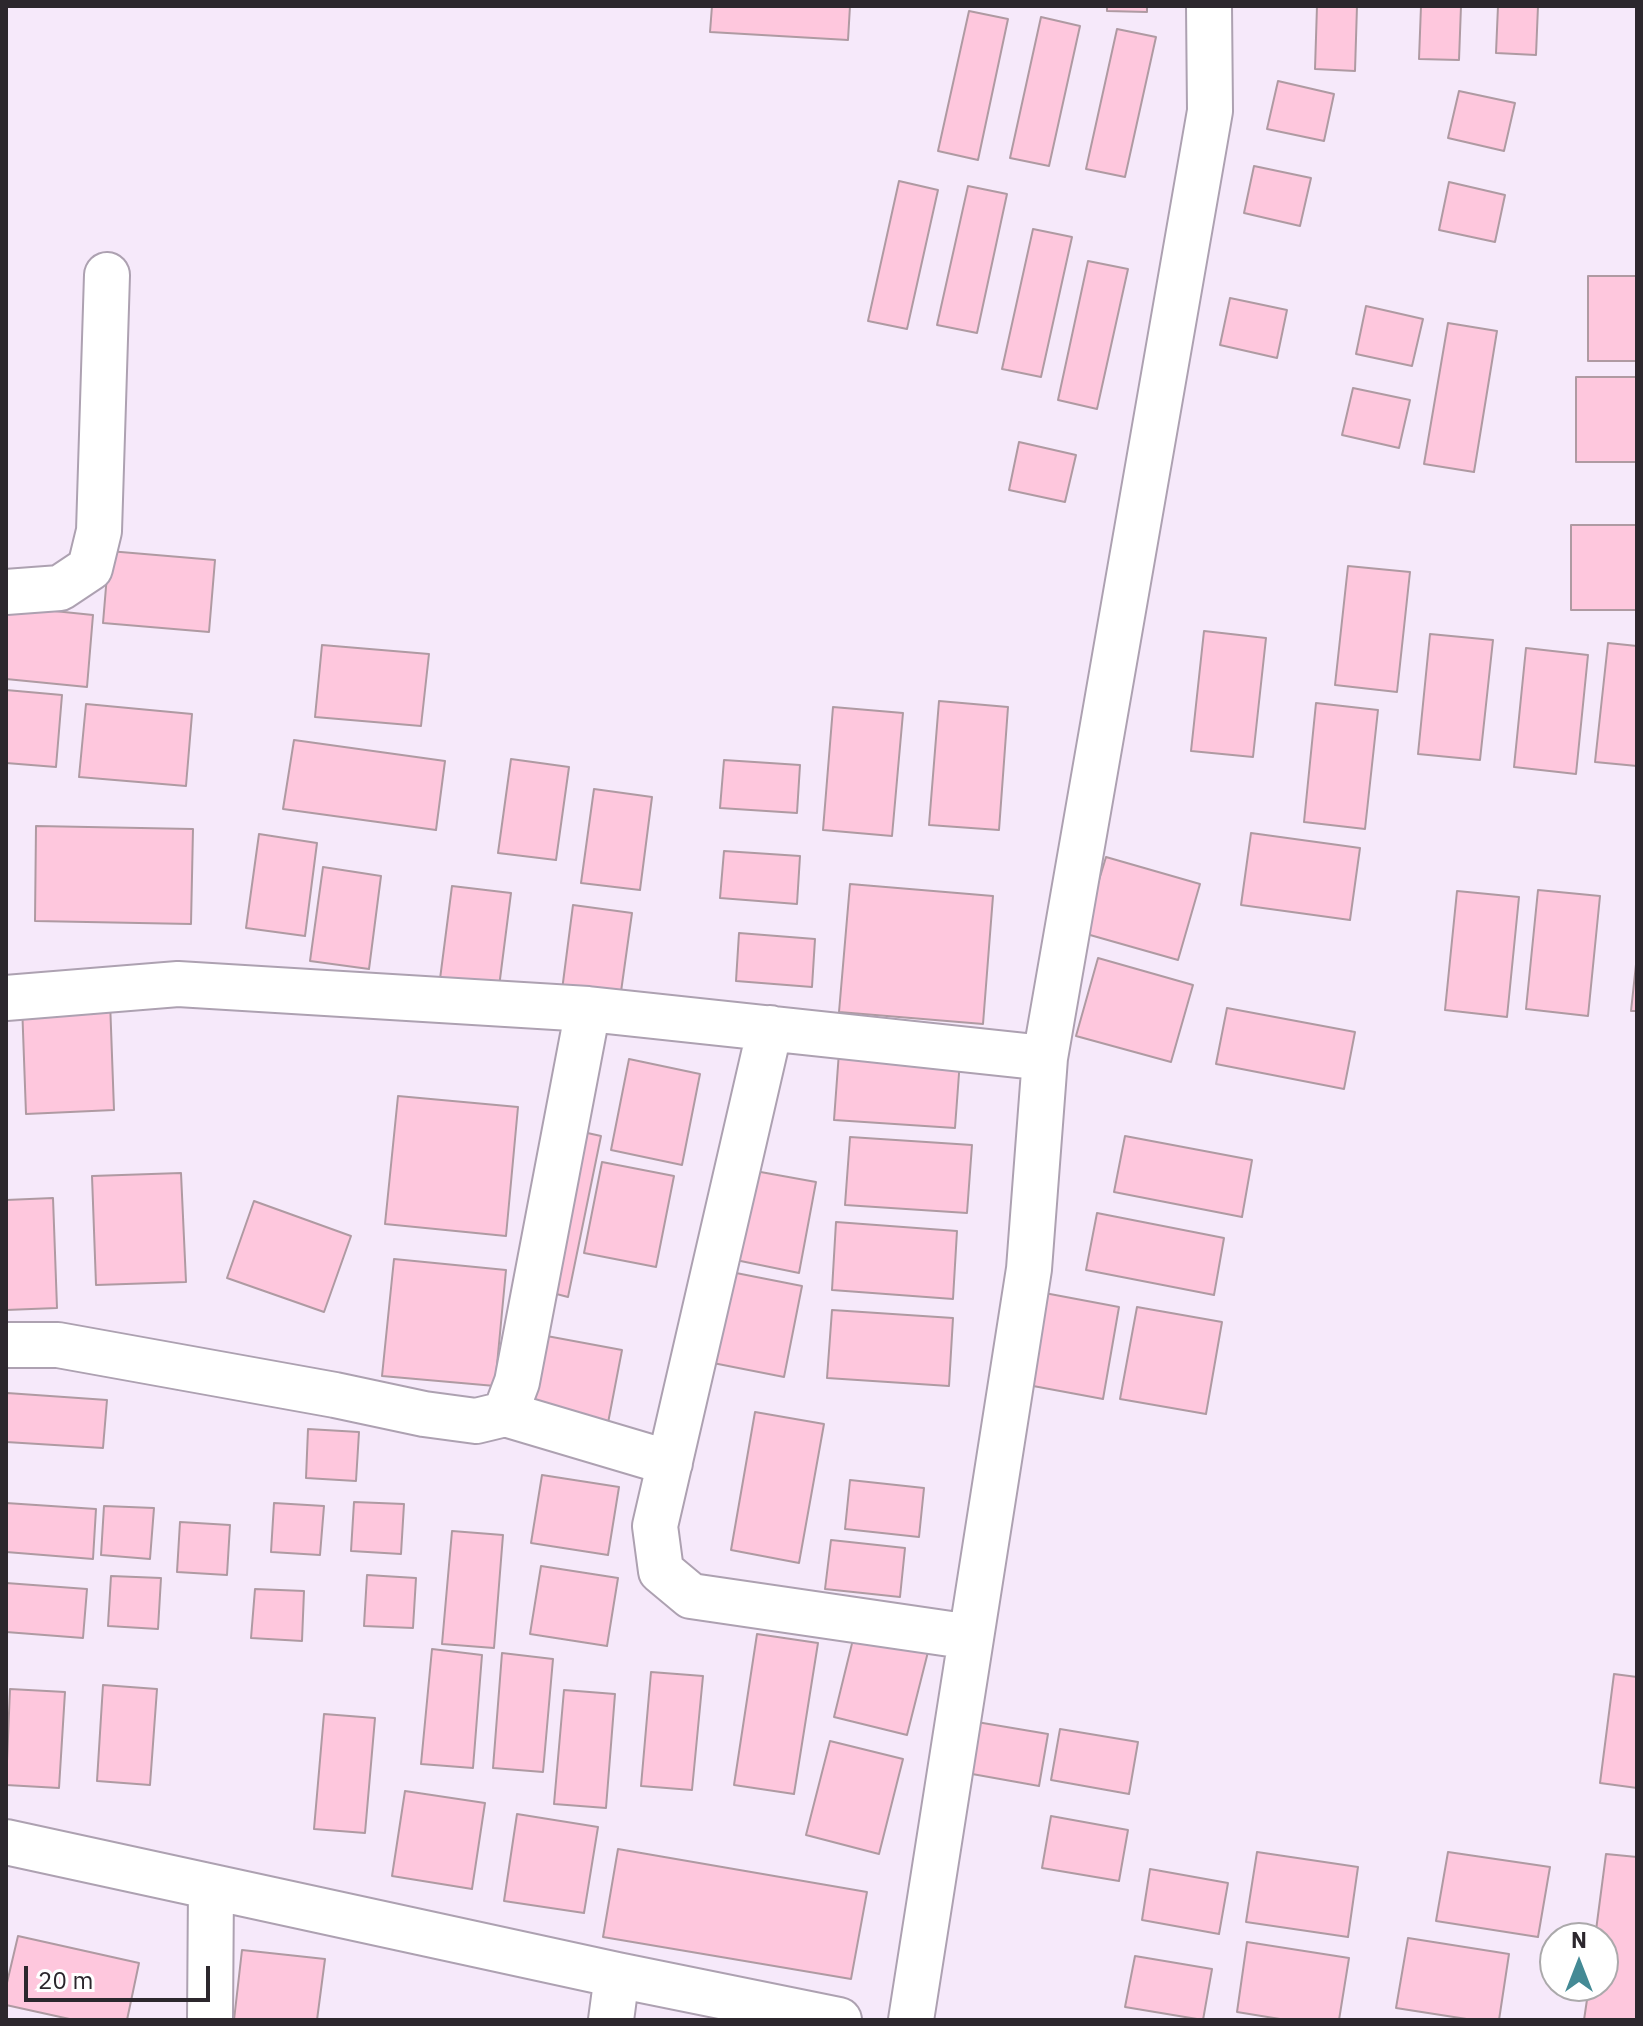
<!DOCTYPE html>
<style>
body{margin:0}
#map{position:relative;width:1643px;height:2026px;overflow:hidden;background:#f6e9fa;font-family:"IBM Plex Sans",sans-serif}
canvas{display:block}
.frame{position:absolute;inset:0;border:8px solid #2c272d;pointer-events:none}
.north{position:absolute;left:1539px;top:1922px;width:80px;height:80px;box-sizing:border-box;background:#fff;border:2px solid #aba9ab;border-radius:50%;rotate:0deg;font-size:22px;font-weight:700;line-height:32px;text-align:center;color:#2c272d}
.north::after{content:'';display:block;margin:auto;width:28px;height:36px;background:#448a95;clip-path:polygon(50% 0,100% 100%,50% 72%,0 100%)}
.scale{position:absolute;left:24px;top:1966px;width:186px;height:36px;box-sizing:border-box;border:4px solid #2c272d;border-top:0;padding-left:10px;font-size:24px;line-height:28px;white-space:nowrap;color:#2c272d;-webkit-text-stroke:6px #fff;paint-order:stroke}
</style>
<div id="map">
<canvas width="1643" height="2026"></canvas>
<div class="frame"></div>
<div class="north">N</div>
<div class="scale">20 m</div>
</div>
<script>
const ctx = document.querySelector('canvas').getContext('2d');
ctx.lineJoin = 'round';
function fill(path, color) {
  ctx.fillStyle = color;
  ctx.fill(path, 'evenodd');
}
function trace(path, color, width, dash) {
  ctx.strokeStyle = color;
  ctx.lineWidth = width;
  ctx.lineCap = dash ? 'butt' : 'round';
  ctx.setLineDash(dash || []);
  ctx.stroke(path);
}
const building = new Path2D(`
 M712,6H850L848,40L710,32Z
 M1107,6H1147V12L1107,11Z
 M1317,6H1357L1355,71L1315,69Z
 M1421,6H1461L1459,60L1419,59Z
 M1498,6H1538L1536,55L1496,53Z
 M969,11L1008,19L978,160L938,151Z
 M1041,17L1080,26L1049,166L1010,158Z
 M1117,29L1156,37L1125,177L1086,169Z
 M1278,81L1334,94L1324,141L1267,129Z
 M1459,91L1515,103L1504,151L1448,138Z
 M1254,166L1311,178L1300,226L1244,213Z
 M899,181L938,190L907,329L868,321Z
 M1449,182L1505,195L1495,242L1439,230Z
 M968,186L1007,194L977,333L937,325Z
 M1033,229L1072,237L1041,377L1002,369Z
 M1088,261L1128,269L1097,409L1058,400Z
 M1588,276H1637V361H1588Z
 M1230,298L1287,310L1277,358L1220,345Z
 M1366,306L1423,319L1412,366L1356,354Z
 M1448,323L1497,331L1474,472L1424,464Z
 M1576,377H1637V462H1576Z
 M1353,388L1410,400L1399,448L1342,435Z
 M1019,442L1076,455L1065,502L1009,490Z
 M1571,525H1637V610H1571Z
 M109,551L215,560L209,632L103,623Z
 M1348,566L1410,572L1397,692L1335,685Z
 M6,606L93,615L87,687L6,679Z
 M1204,631L1266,638L1253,757L1191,751Z
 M1430,634L1493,640L1480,760L1418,754Z
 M1608,643L1637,646V766L1595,762Z
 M322,645L429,654L421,726L315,717Z
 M1526,648L1588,655L1576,774L1514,767Z
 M6,690L62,695L56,767L6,763Z
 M939,701L1008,707L999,830L929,825Z
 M1316,703L1378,710L1365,829L1304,822Z
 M86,704L192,714L186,786L79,777Z
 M833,707L903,713L892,836L823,830Z
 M294,740L445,761L436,830L283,809Z
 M511,759L569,767L556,860L498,853Z
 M724,760L800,765L797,813L720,808Z
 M594,789L652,797L640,890L581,883Z
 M36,826L193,829L191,924L35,921Z
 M1251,833L1360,848L1350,920L1241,905Z
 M259,834L317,843L305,936L246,928Z
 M724,851L800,856L797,904L720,898Z
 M1106,857L1200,884L1178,960L1083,933Z
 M323,867L381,876L369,969L310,961Z
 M850,884L993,896L983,1024L839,1012Z
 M452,886L511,893L499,987L440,979Z
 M1538,890L1600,896L1588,1016L1526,1009Z
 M1457,891L1519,897L1507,1017L1445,1010Z
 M573,905L632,913L619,1006L561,998Z
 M739,933L815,939L812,987L736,981Z
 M1637,955V1011H1631Z
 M1098,958L1193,985L1171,1062L1076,1036Z
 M110,1001L114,1110L26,1114L22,1004Z
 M1227,1008L1355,1032L1344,1089L1216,1064Z
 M839,1052L960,1060L955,1128L834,1120Z
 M629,1059L700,1074L682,1165L611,1150Z
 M398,1096L518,1107L506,1236L385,1224Z
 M574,1130L601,1136L568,1297L541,1290Z
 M1125,1136L1252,1160L1242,1217L1114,1192Z
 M850,1137L972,1145L967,1213L845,1205Z
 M602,1162L674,1176L656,1267L584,1253Z
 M744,1169L816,1182L799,1273L726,1258Z
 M181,1173L186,1282L96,1285L92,1176Z
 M53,1198L57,1308L6,1310V1200Z
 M254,1201L351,1236L324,1312L227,1278Z
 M1097,1213L1224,1238L1214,1295L1086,1270Z
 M836,1222L957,1231L953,1299L832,1290Z
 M394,1259L506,1270L495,1386L382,1376Z
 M731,1272L802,1286L784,1377L713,1363Z
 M1034,1291L1119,1307L1103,1399L1017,1383Z
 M1137,1307L1222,1322L1206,1414L1120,1399Z
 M832,1310L953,1318L949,1386L827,1378Z
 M536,1334L622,1350L608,1423L521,1407Z
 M7,1393L107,1400L103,1448L6,1442Z
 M755,1412L824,1424L799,1563L731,1550Z
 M308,1429L359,1432L356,1481L306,1478Z
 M542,1475L619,1487L608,1555L531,1543Z
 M850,1480L924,1488L919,1537L845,1529Z
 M354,1502L404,1504L401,1554L351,1551Z
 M6,1503L96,1509L93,1559L6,1552Z
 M274,1503L324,1506L320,1555L271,1552Z
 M104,1506L154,1508L150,1559L101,1555Z
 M180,1522L230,1525L227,1575L177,1572Z
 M452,1531L503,1535L494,1648L442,1644Z
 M831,1540L905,1548L900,1597L825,1589Z
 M541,1566L618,1578L607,1646L530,1634Z
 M367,1575L416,1578L413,1628L364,1626Z
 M111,1576L161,1578L158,1629L108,1626Z
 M6,1583L87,1589L83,1638L6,1632Z
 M255,1589L304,1591L302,1641L251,1638Z
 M857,1623L931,1640L907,1735L834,1717Z
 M757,1634L818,1643L794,1794L734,1785Z
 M432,1649L482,1655L473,1768L421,1764Z
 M502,1653L553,1659L543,1772L493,1768Z
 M651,1672L703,1676L692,1790L641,1786Z
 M1614,1674L1637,1677V1788L1600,1783Z
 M103,1685L157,1689L150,1785L97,1781Z
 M10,1689L65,1692L59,1788L6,1785Z
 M564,1690L615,1694L606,1808L554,1804Z
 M324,1714L375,1718L365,1833L314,1829Z
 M971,1721L1048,1734L1039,1786L961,1772Z
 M1060,1729L1138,1742L1129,1794L1051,1780Z
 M830,1741L903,1759L879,1854L806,1835Z
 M405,1791L485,1803L472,1889L392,1876Z
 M517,1814L598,1827L584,1913L504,1901Z
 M1051,1816L1128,1830L1119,1881L1042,1868Z
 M618,1849L867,1892L851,1979L603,1937Z
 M1257,1852L1358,1867L1348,1937L1246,1922Z
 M1448,1852L1550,1867L1538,1937L1436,1921Z
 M1606,1854L1637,1857V2020H1584L1589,1986H1603V1938H1595Z
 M1150,1869L1228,1883L1219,1934L1142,1920Z
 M18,1936L139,1963L127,2020H74L6,2005V1987Z
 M1408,1938L1509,1954L1499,2020H1473L1396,2008Z
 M1247,1942L1349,1958L1339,2020H1286L1237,2012Z
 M242,1950L325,1959L317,2020H234Z
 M1135,1956L1212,1969L1203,2020L1125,2007Z`);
const minor = new Path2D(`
 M6,592L60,588L90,568L99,531L107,275
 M6,998L178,984L588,1009
 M770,1028L655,1526L661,1571L691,1596L971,1637
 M6,1345H58L335,1395L424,1414L476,1421L505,1414L517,1382L588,1009L1045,1058
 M505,1414L670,1463
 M6,1842L617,1975L839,2020
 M210,2020L211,1887
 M611,2020L617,1975
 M911,2020L1029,1269L1045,1058L1210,111L1209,6`);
fill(building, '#fec7dd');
trace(building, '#af9aa2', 2);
trace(minor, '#ada1b1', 48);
trace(minor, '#fff', 44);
</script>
